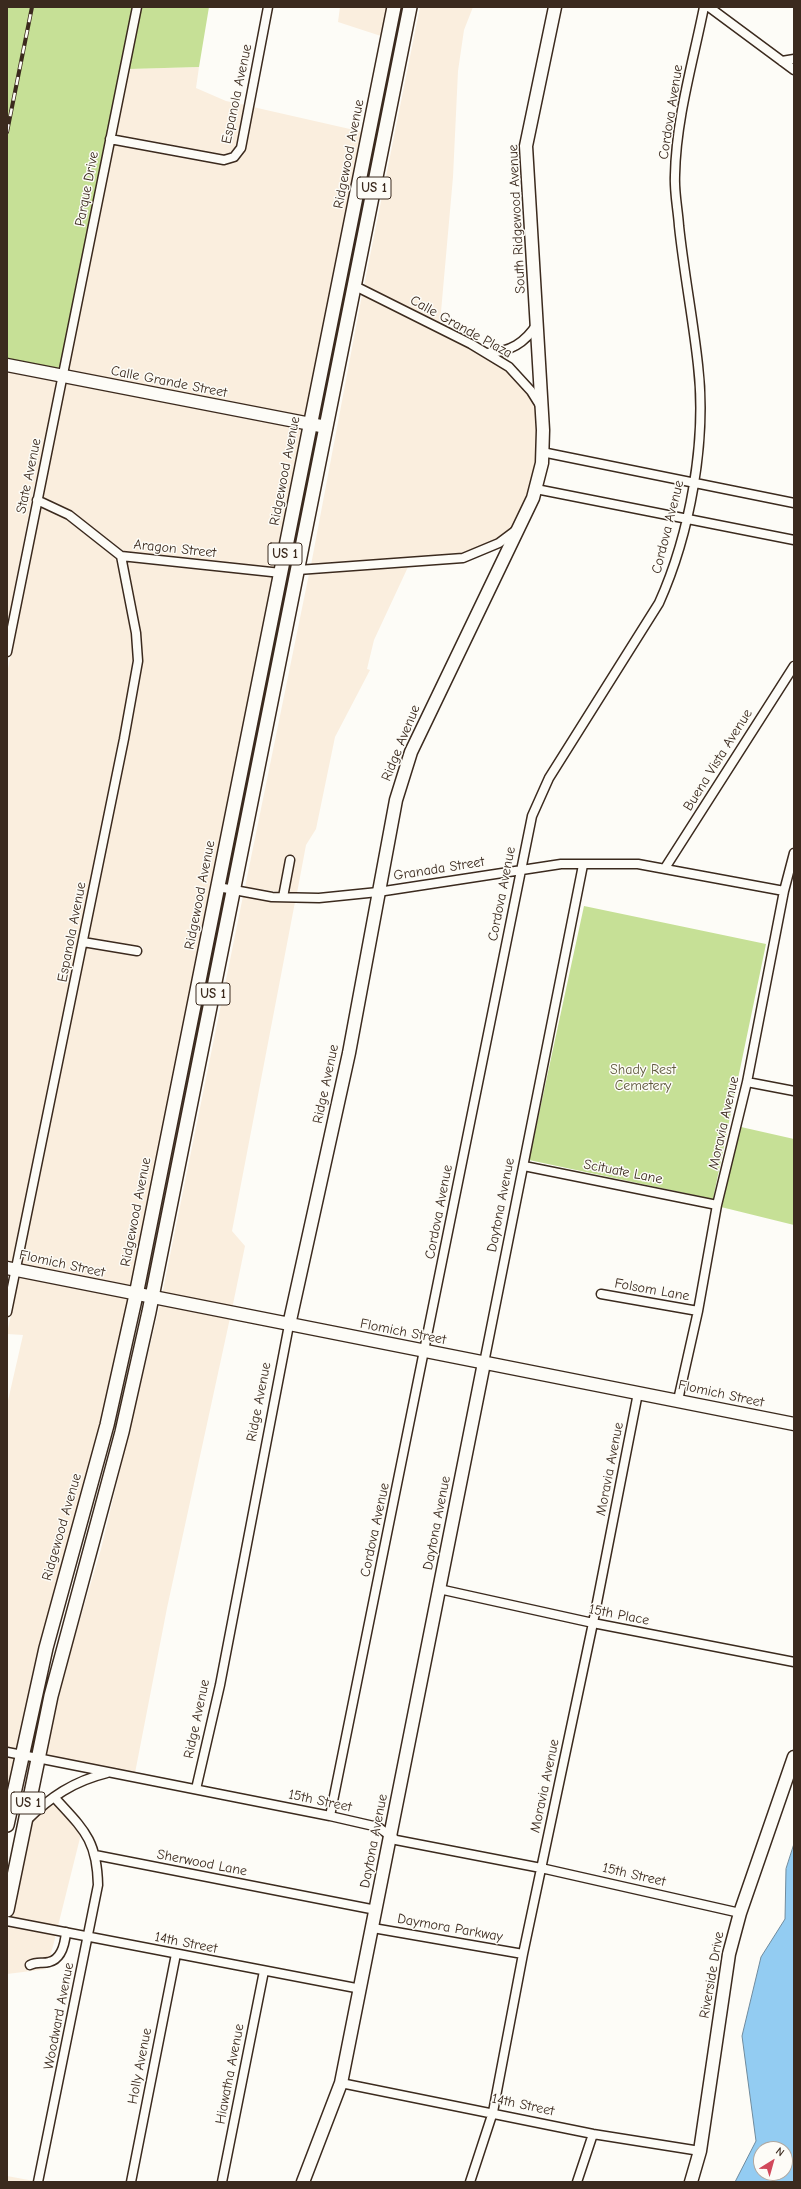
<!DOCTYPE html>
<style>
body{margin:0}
#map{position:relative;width:801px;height:2189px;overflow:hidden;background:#fdfcf7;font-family:"Comic Neue",sans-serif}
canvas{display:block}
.frame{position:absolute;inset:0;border:8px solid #3b2a1e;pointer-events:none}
.north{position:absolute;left:753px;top:2141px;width:40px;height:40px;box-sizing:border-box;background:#fdfcf7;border:1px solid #afa8a0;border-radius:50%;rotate:37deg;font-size:11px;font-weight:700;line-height:16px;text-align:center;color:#3b2a1e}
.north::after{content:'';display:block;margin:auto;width:14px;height:18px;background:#d1495b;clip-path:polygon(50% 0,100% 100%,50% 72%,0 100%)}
</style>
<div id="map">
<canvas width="801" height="2189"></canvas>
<div class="frame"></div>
<div class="north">N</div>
</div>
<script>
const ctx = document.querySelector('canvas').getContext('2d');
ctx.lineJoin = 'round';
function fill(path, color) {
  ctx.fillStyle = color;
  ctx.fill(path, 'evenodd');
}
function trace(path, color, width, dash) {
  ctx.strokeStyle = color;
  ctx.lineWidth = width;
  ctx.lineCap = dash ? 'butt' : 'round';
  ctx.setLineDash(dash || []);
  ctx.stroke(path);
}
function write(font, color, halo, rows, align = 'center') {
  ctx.font = font + ' "Comic Neue",sans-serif';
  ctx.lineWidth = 3;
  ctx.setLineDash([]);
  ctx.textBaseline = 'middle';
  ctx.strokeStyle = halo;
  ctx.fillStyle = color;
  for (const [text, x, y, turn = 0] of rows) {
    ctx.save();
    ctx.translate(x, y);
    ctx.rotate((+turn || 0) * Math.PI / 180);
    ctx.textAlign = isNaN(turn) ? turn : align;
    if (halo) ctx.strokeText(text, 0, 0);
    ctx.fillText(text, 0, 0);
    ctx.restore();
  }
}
const built = new Path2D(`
 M340,7H390L384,37L338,22Z
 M420,7H473L464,30L458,71L453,177L440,323L465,336L364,286Z
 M199,67L196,88L226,101L245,105L237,146L232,153L224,155L115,135L129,69Z
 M253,107L363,132L307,419L68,373L114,145L224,164L235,161L244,150Z
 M362,295L469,348L506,370L527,394L537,410L538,456L532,489L512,528L497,539L462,553L311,565Z
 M7,370L58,380L31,502L7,630Z
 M66,382L305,428L276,568L125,552L72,512L42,497Z
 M40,506L67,519L117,559L132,634L133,661L120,739L12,1264L7,1263V674Z
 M126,562L274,577L133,1289L21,1266L86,948L140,956L143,947L88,939L129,739L142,661L140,631Z
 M408,567L374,640L367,669L370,670L335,737L316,829L306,845L297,893H288L295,856H287L279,892L245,887L309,574Z
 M243,896L271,901L295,902L232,1231L245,1246L232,1309L162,1295Z
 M19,1275L131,1298L115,1371L19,1749L7,1747V1405L23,1335L7,1334Z
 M160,1304L230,1318L167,1608L135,1773L45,1755L58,1693L101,1549Z
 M7,1756L17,1758L7,1803Z
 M53,1803L81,1834L58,1926L10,1917L29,1824Z
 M8,1926L56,1935L50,1957L34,1958L25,1963L28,1971L36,1967L47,1969L7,1974Z
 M7,2176L34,2181V2182H7Z`);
const green = new Path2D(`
 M7,7H132L60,368L7,360Z
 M141,7H209L199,67L129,69Z
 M584,906L766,944L713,1199L529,1160Z
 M741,1127L794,1139V1225L721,1207Z`);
const water = new Path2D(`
 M794,1844V2182H735L756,2141L742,2036L761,1957L785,1919L786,1869ZM761,2149H785V2173H761Z`);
const street = new Path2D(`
 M709,7L794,70
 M782,61L794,59
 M110,139L224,160L234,157L241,148L268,7
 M355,286L471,344L509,367L531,391L541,407
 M487,353C510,352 525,343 537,324
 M542,452L794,503
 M536,489L794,540
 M37,500L69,515L121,556L281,573
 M298,570L463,558L499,543L515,531
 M7,652L137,7
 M665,868L794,666
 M218,887L272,897L319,898L378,892L561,864H638L784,891
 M283,897L290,860
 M83,942L137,951
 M747,1082L794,1091
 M524,1166L717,1205
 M601,1294L698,1311
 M7,1312L124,739L138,661L136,633L121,556
 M484,1363L583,865
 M678,1400L698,1311L717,1205L747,1082L784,891L794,853
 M439,1589L593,1623L794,1662
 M7,1752L330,1816L378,1827L396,1840L541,1868L740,1913
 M196,1789L220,1685L289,1325
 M330,1816L532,816L549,778L659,603C690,534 707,441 698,365C693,319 684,273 679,226C678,210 674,192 675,175C676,119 693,62 704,7
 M26,1821C50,1797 74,1781 107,1773
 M95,1855L376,1910
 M7,1921L361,1989
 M373,1928L523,1954
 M30,1965C37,1961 43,1964 49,1962C62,1959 65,1943 66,1932
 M341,2083L593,2134L700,2151
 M38,2182L98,1885C97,1839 83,1829 54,1797
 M131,2182L176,1954
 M222,2182L264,1971
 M470,2182L493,2112L523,1954L593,1623L638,1393
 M577,2182L593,2134`);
const secondary = new Path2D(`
 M7,365L326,427
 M7,1268L794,1424
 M289,1325L349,1053L396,800L411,752L533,498L542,463L543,430L526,146L555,7
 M303,2182L341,2083L484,1363
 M691,2182L700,2151L729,1954L740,1913L794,1757`);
const primary = new Path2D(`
 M7,1825L46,1648L107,1425L136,1295L394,7
 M7,1910L51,1696L122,1432L149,1312L410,7`);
const rail = new Path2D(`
 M7,132L32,7`);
const shields = [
 [374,188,34],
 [285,554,34],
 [213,994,34],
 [28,1803,34]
];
const shieldNames = [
 ["US 1",374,188],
 ["US 1",285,554],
 ["US 1",213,994],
 ["US 1",28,1803]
];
const streetNames = [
 ["Espanola Avenue",237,94,-78],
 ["Cordova Avenue",671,112,-81],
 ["Ridgewood Avenue",349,154,-79],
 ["Parque Drive",87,189,-79],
 ["South Ridgewood Avenue",517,219,-93],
 ["Calle Grande Plaza",461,327,29],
 ["Calle Grande Street",169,382,11],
 ["Ridgewood Avenue",285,471,-79],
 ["State Avenue",29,476,-78],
 ["Cordova Avenue",668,527,-76],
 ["Aragon Street",175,549,6],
 ["Ridge Avenue",401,743,-68],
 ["Buena Vista Avenue",718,760,-58],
 ["Granada Street",439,869,-9],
 ["Cordova Avenue",502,894,-79],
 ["Ridgewood Avenue",200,895,-79],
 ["Espanola Avenue",72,932,-79],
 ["Ridge Avenue",326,1084,-78],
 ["Moravia Avenue",724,1123,-77],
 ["Scituate Lane",623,1172,11],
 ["Daytona Avenue",501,1205,-79],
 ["Ridgewood Avenue",136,1212,-79],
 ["Cordova Avenue",439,1212,-79],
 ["Flomich Street",62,1264,12],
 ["Folsom Lane",652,1290,10],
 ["Flomich Street",403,1332,11],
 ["Flomich Street",721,1394,12],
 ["Ridge Avenue",259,1402,-79],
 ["Moravia Avenue",610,1469,-79],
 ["Daytona Avenue",437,1523,-79],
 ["Ridgewood Avenue",62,1527,-74],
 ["Cordova Avenue",375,1530,-78],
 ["15th Place",619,1615,11],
 ["Ridge Avenue",197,1719,-78],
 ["Moravia Avenue",545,1786,-78],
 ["15th Street",320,1801,12],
 ["Daytona Avenue",374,1841,-79],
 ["Sherwood Lane",202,1863,11],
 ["15th Street",634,1875,13],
 ["Daymora Parkway",450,1928,10],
 ["14th Street",186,1943,11],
 ["Riverside Drive",712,1975,-80],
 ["Woodward Avenue",59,2016,-79],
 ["Holly Avenue",140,2066,-79],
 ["Hiawatha Avenue",230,2074,-79],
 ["14th Street",523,2105,12]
];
const parkNames = [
 ["Shady Rest",643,1070],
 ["Cemetery",643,1086]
];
fill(built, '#faeede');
fill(green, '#c6e096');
fill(water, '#93ccf2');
trace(water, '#708b9d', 1);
trace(street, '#3b2a1e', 11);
trace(secondary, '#3b2a1e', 15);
trace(primary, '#3b2a1e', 16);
trace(street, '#fdfcf7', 8);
trace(secondary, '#fdfcf7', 12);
trace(primary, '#fdfcf7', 13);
trace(rail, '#3b2a1e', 4);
trace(rail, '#fdfcf7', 2.5, [8]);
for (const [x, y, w] of shields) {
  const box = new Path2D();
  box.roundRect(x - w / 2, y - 11, w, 22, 3);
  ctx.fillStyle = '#fdfcf7';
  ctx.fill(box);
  trace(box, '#3b2a1e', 1);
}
write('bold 13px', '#3b2a1e', null, shieldNames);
write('14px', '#3b2a1e', '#fdfcf7', streetNames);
write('14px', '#5e583c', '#fdfcf7', parkNames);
</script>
